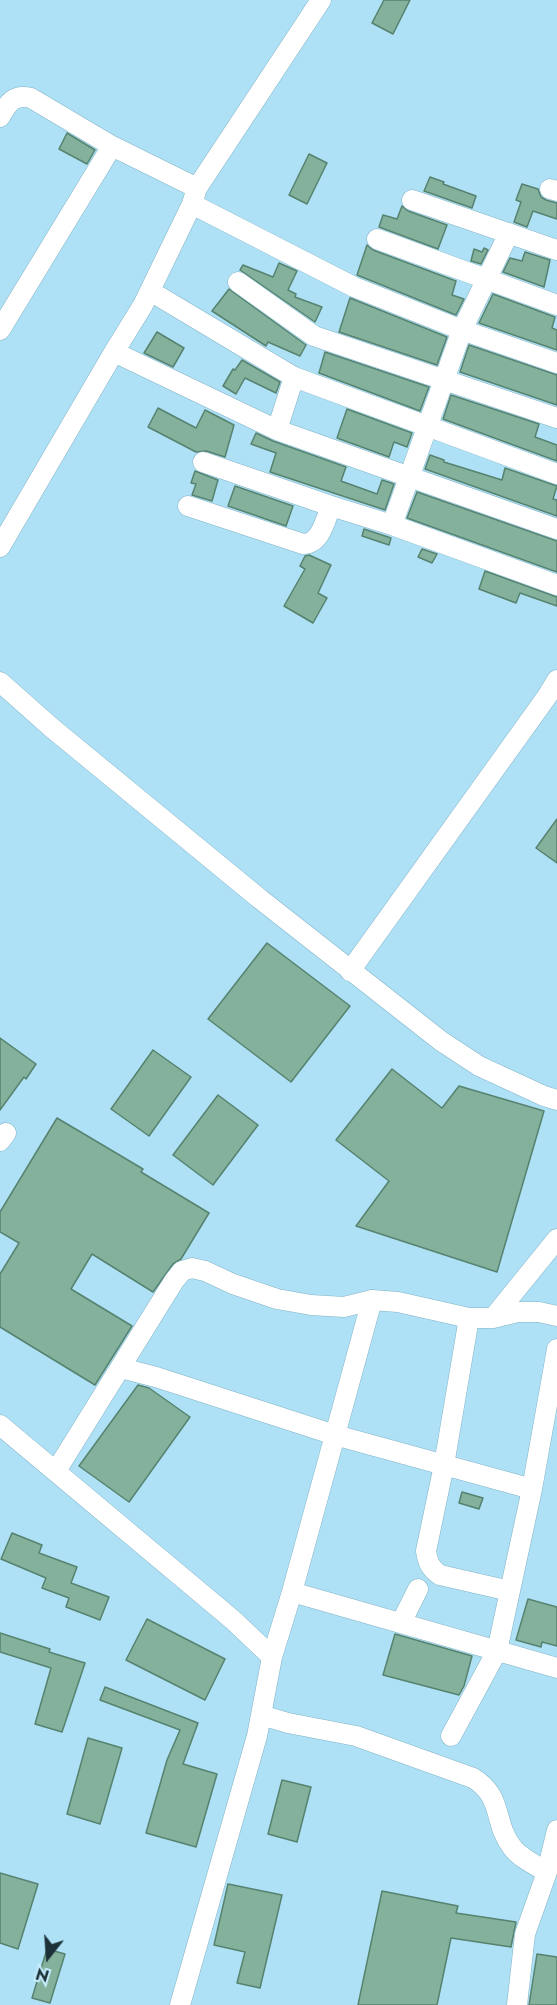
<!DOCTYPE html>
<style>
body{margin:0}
#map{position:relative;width:557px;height:2005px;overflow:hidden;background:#afe1f6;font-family:Jost,sans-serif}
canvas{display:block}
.north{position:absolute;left:18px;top:1927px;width:60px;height:60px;-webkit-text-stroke:4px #c5edfd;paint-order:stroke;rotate:197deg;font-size:16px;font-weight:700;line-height:24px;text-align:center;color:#1c3038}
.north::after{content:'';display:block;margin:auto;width:21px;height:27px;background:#1c3038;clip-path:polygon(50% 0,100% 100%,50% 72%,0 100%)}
</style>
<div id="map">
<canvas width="557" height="2005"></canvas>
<div class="north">N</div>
</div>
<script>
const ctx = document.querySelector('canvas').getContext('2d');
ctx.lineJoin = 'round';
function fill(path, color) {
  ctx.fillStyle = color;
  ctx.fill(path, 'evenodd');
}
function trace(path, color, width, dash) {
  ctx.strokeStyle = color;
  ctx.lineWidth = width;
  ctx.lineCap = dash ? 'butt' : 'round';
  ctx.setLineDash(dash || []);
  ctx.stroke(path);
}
const building = new Path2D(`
 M384,0H410L393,34L372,23Z
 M67,133L95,150L87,164L59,149Z
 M309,154L327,163L307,204L289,195Z
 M430,177L444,182L443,184L476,196L472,208L424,191Z
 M522,184L538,189L541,197L546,200L557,203V219L533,211L527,227L514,222L521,202L516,200Z
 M402,206L408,211L447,225L438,249L379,227L383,215L397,219Z
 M367,245L373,250L456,281L452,295L464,299L456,315L357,275Z
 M484,248L488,250L481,264L471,261L474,249L482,252Z
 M525,252L550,260L544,287L503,272L510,258L522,261Z
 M279,263L297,271L288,290L296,294L295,297L322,307L315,322L240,270L243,265L273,277Z
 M229,289L306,345L300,356L268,342L266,346L212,311Z
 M493,294L555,317L552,328L557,330V350L479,323Z
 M350,298L447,337L437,365L339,332Z
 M157,332L184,348L173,367L144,353Z
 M469,345L557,375V405L460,372Z
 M325,352L429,387L420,411L319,373Z
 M242,360L280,382L276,393L245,378L236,394L223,386L233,369L235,370Z
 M451,395L539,424L535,437L557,445V461L443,419Z
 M158,408L196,428L205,410L234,425L225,457L206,451L196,452L148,427Z
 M347,409L412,433L407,447L394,442L389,457L337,438Z
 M256,433L273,441L346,467L341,481L377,494L382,480L394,484L385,510L270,472L276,453L251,444Z
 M430,455L444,460V462L502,480L505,468L557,486L553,499L557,500V516L425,469Z
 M195,471L218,480L212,501L192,495L196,484L191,483Z
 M235,486L293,506L286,526L228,506Z
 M417,492L557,541V572L407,518Z
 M364,529L391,538L389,545L362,536Z
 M422,549L437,554L432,563L418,557Z
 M309,555L331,565L318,593L327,598L313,623L284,606L305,569L300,566L305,556Z
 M485,571L557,597V606L520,593L516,603L479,589Z
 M557,819V863L536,848Z
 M267,943L350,1006L291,1082L208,1019Z
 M0,1038L36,1064L26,1079L24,1077L0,1110Z
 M153,1050L191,1077L149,1136L111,1109Z
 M392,1069L442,1108L459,1086L544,1111L497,1272L356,1226L389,1181L336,1140Z
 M218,1095L258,1125L213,1185L173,1155Z
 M57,1118L143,1169L141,1172L209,1213L181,1259L173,1264L153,1292L92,1254L71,1289L132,1326L95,1385L0,1327V1274L19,1243L0,1232V1212Z
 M138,1385L149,1388L190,1417L129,1502L79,1466Z
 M462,1492L483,1498L479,1509L459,1503Z
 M12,1533L42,1545L39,1553L77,1567L71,1583L109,1597L100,1620L66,1607L69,1598L42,1588L46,1578L1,1559Z
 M528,1599L557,1607V1646L542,1642L541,1647L516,1640Z
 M147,1619L225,1659L205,1700L126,1660Z
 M0,1633L50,1649L49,1652L85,1663L62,1732L35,1724L51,1668L0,1652Z
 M395,1634L472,1656L464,1686L459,1695L383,1675Z
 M105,1687L198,1723L183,1764L217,1774L196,1847L146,1833L167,1760L180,1730L100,1700Z
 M88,1738L122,1748L100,1824L67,1814Z
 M282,1780L311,1787L297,1842L268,1834Z
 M0,1873L38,1884L18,1949L0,1943Z
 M228,1884L282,1895L260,1988L237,1983L245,1952L214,1945Z
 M382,1891L458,1906L456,1913L516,1922L511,1947L451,1938L437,2005H358Z
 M47,1949L65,1954L50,2003L32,1998Z
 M537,1954L557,1957V2005H529Z`);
const street = new Path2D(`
 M321,0L197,188L192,204L354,287L462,330L557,363
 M0,117C8,103 13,94 31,98L112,146L197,188
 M550,189L557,191
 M412,200L557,250
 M377,239L557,305
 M238,282L314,336L557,418
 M150,291L294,377L557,474
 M0,330L112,146
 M114,352L277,430L557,529
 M277,430L294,377
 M203,462L331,506L392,525L557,585
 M188,506L303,544C321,544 325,520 331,506
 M392,525L462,330L509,233
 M0,547L114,352L143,305L192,204
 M0,682L52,728L260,899L441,1041L479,1066L544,1096L557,1100
 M350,971L548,695L557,680
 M0,1141L6,1133
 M469,1318L444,1465L426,1551C428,1563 430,1568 440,1575L510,1591
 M493,1318L557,1239
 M121,1368L156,1377L335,1435L532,1489
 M0,1425L233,1620L272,1657
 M56,1471L174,1281L182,1271L192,1268L205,1271L233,1284L277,1299L311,1305L344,1307L372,1300L398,1302L469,1318H493L518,1312H539L557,1316
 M292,1592L557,1668
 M401,1623L418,1589
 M261,1715L288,1723L356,1736L473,1778C504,1797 493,1823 512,1847C520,1858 535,1865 547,1872L525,1934L517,2005
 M451,1736L497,1651L532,1489L557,1349
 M547,1872L557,1830
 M180,2005L257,1736L272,1657L292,1592L372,1300`);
fill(building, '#83b19c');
trace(building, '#56836f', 1.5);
trace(street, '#82b3c7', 21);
trace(street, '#fff', 20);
</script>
